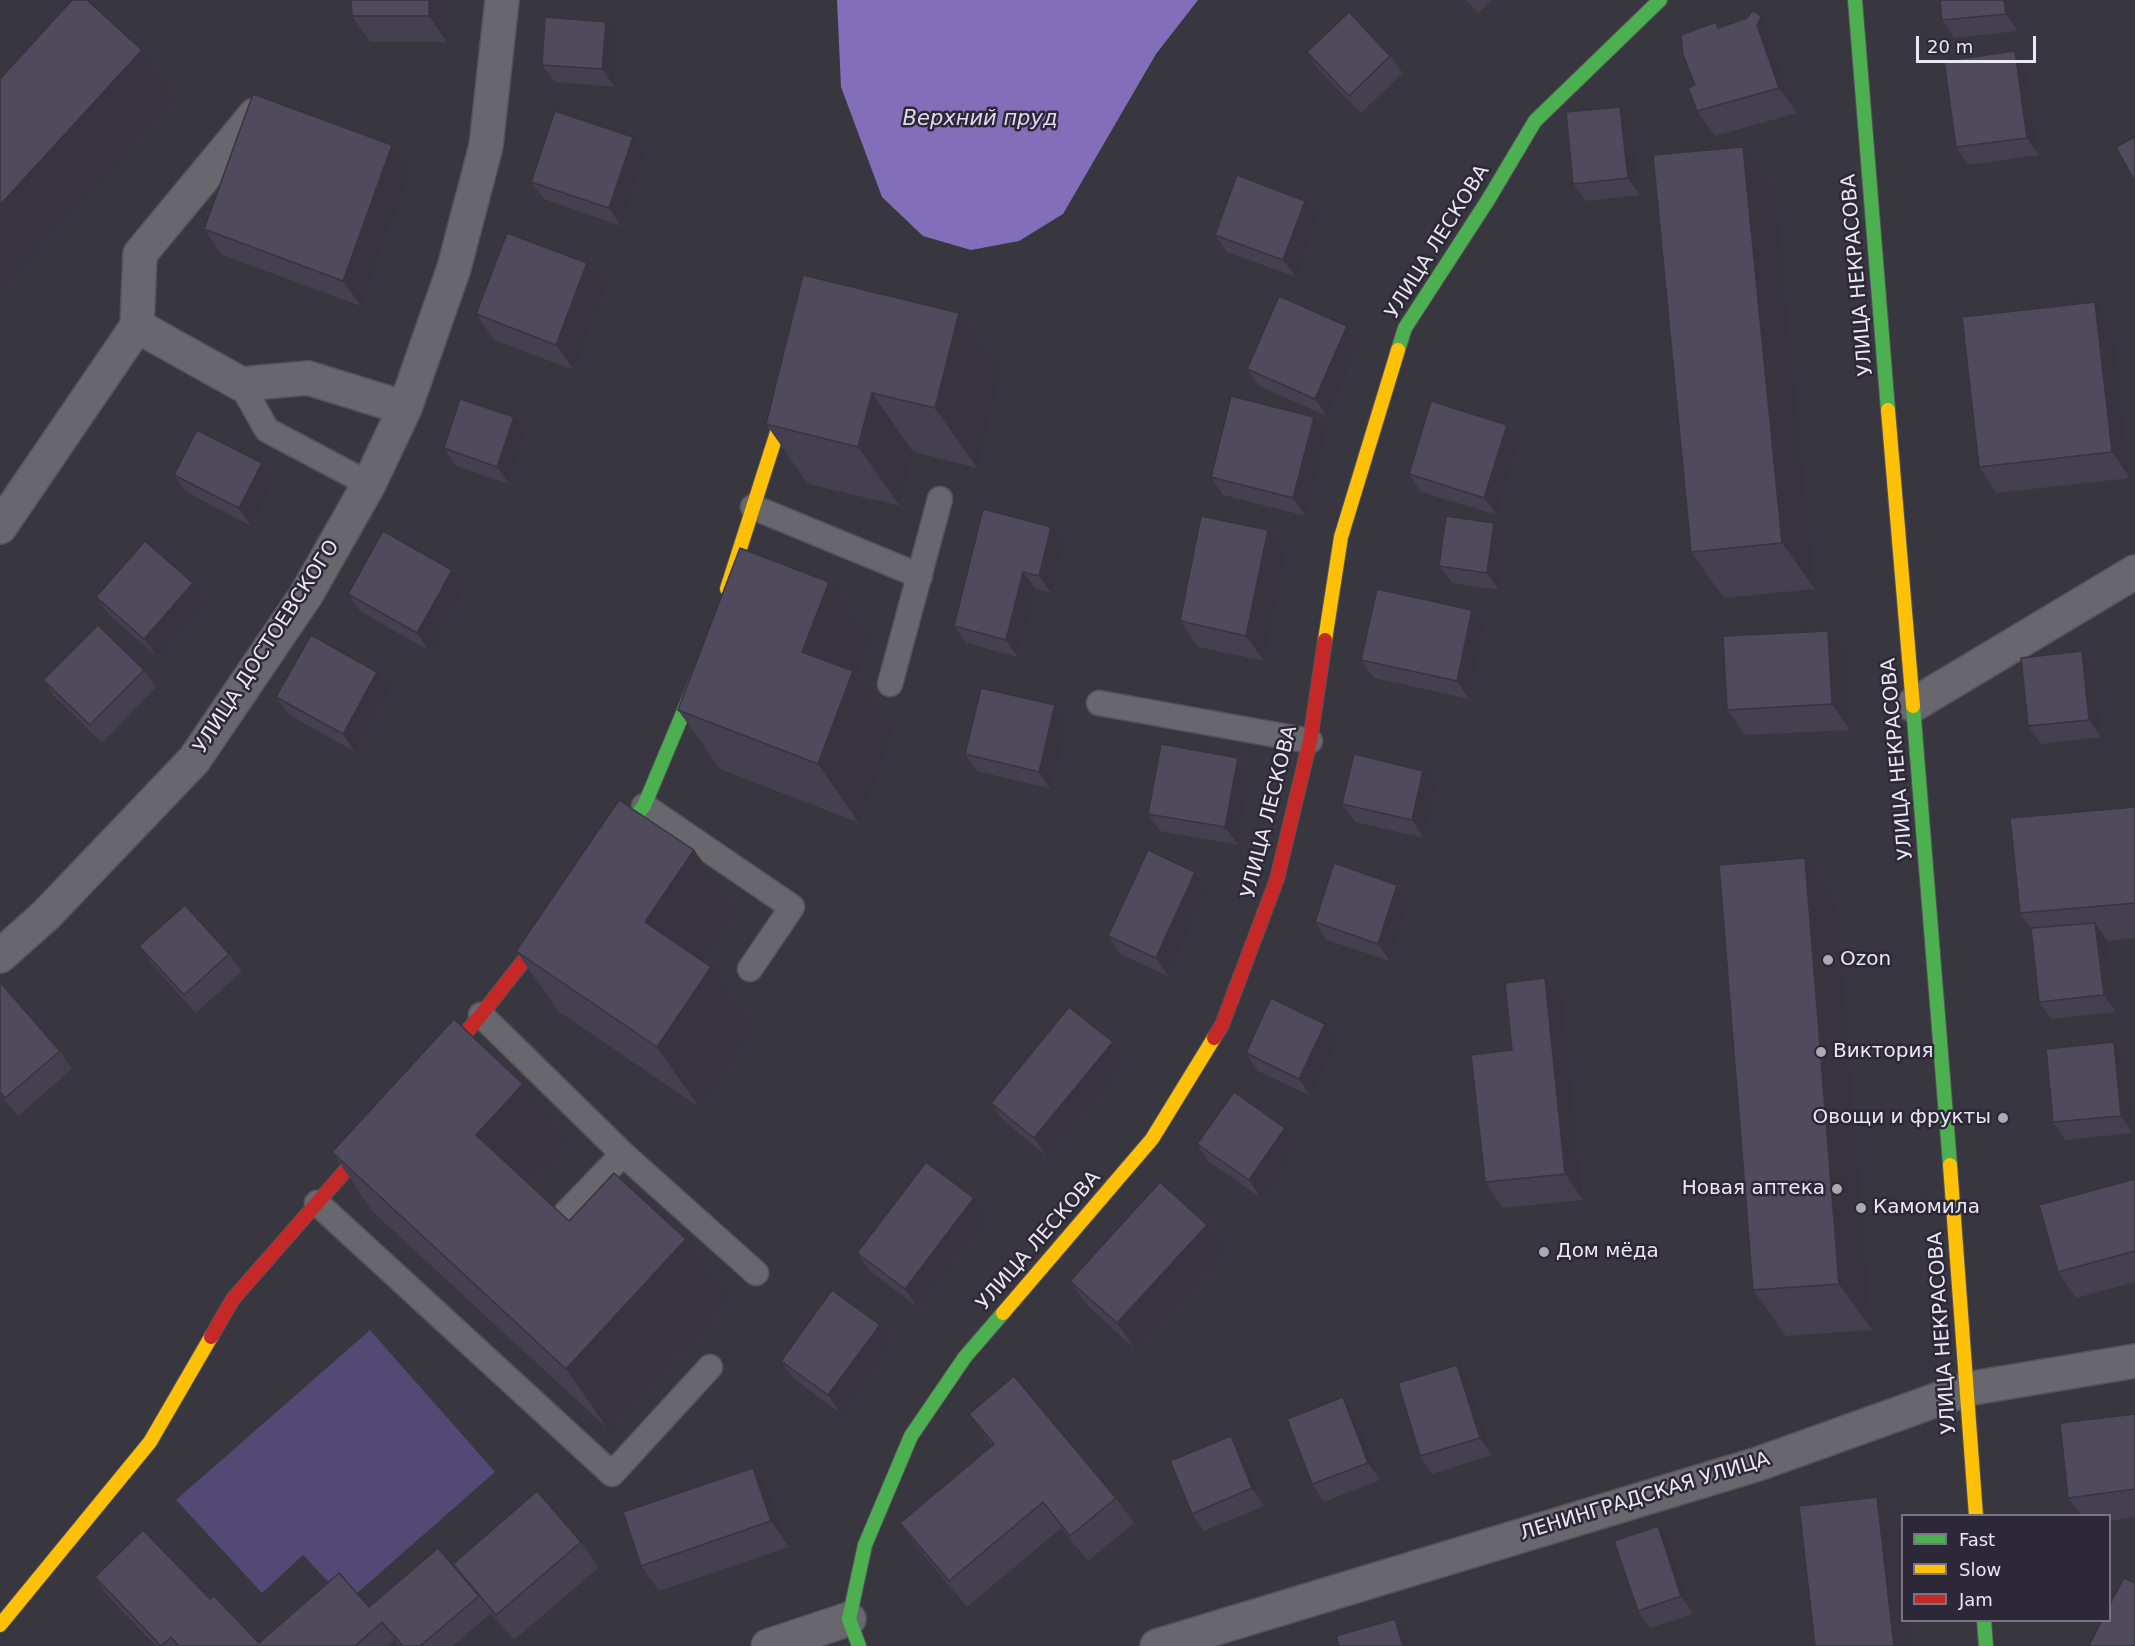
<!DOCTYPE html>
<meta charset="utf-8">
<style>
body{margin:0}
#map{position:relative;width:2135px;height:1646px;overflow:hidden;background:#38363e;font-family:"DejaVu Sans",sans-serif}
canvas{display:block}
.legend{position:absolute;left:1901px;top:1514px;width:210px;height:108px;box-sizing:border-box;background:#2c2837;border:2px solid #787481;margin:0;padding:8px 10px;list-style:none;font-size:18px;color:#e9e7f1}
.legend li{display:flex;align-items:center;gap:12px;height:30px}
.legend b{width:30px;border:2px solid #787481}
.scale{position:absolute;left:1916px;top:36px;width:120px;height:27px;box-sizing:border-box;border:3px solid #e9e7f1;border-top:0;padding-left:8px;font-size:18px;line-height:21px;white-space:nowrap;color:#e9e7f1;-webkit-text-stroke:4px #2c2837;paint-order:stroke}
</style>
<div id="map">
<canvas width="2135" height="1646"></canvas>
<ul class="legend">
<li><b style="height:8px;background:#4caf50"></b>Fast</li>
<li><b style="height:8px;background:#ffc107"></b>Slow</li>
<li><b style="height:8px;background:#c62828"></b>Jam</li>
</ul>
<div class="scale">20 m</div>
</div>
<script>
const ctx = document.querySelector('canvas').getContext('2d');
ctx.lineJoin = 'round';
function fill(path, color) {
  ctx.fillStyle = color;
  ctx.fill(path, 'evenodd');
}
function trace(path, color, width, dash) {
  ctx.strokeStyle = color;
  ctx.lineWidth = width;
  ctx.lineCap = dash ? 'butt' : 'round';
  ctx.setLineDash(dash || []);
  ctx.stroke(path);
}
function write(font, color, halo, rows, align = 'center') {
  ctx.font = font + ' "DejaVu Sans",sans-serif';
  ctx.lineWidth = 5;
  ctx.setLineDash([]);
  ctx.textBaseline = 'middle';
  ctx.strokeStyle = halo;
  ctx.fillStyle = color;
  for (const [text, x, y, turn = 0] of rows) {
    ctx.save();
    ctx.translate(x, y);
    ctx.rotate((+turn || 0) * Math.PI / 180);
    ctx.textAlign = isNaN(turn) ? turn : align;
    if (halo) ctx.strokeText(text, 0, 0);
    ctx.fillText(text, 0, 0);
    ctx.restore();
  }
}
const green = new Path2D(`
 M370,1330L495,1472L347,1602L303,1555L262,1593L176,1500Z`);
const water = new Path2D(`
 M837,0H1198L1156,54L1063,214L1019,241L971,250L923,236L882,197L841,87Z`);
const lane = new Path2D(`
 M241,384L267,430L369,484
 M753,507L920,576
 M890,684L940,499
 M1099,703L1310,741
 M644,806L792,907L750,969
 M481,1015L623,1154L567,1212
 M623,1154L756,1273
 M317,1203L612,1474L710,1367`);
const street = new Path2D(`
 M255,115L140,254L137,326L241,384L308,378L405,408
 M0,527L137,326
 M1913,705L2135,572
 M0,956L46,915L194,760L306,595L369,484L405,408L454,268L486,146L502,0
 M768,1646L849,1619
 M1157,1646L1758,1464L1967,1389L2135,1361`);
const fast = new Path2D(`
 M1855,0L1888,410
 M1398,350L1405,328L1488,200L1535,121L1660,0
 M1913,706L1950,1165
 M612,847L644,806L699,675
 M1984,1620L1986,1646
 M859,1646L849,1619L865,1545L911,1436L965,1357L1003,1313`);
const slow = new Path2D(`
 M1888,410L1913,706
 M727,589L789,395
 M1325,640L1341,537L1398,350
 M1950,1165L1976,1516
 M1003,1313L1152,1139L1214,1038
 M0,1625L150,1442L211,1337`);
const jam = new Path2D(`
 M1214,1038L1222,1025L1277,879L1310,741L1325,640
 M438,1065L481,1015L551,926
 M211,1337L233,1299L374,1138`);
const wall = new Path2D(`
 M351,0H447V42H370L352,16Z
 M1466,0H1492L1478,13Z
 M2015,0L2018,31L1954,38L1942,20Z
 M1758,13L1779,43L1775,50L1797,113L1715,136L1697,111L1695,85L1716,22L1720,28Z
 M606,22L618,39L615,87L555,82L542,65Z
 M1307,52L1390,56L1403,73L1361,113L1319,70Z
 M2027,69L2039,155L1969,165L1956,147Z
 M1620,107L1632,124L1640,195L1586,201L1573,184Z
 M392,145L410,171L361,306L222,255L204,229Z
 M645,154L621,226L544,199L531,182Z
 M1776,193L1815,589L1724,598L1691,552Z
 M1305,201L1318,218L1296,277L1227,252L1215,235Z
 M587,263L605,289L574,370L494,340L476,314Z
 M959,313L1001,373L977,468L913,452L900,506L808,484L766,424Z
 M1347,326L1360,344L1327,416L1259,386L1247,369Z
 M2113,328L2130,478L1997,493L1979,467Z
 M514,417L526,434L509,484L456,466L444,448Z
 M1326,434L1306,516L1223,495L1211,477Z
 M1519,442L1497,515L1421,492L1409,474Z
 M174,475L274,481L251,526L186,492Z
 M983,509L1063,544L1051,593L1036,589L1018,657L966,643L954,626Z
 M1494,523L1506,541L1499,590L1452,583L1439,566Z
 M1286,556L1264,661L1198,647L1180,621Z
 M829,582L871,642L857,678L894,731L859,823L720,769L678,710Z
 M193,583L205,600L157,656L109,615L96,597Z
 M465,588L429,651L360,611L348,594Z
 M1484,628L1469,699L1374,678L1361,660Z
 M1828,631L1846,656L1850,730L1745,735L1727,710Z
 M2082,651L2094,669L2101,737L2041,744L2028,726Z
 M144,670L156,687L102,743L55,697L43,680Z
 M377,672L390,689L355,752L289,715L276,697Z
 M1055,705L1067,723L1051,789L977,771L965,754Z
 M1238,758L1250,776L1238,845L1160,831L1148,814Z
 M1436,788L1424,838L1355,822L1342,804Z
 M2135,807V938L2107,941L2116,1012L2051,1019L2039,1002L2031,928L2020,913Z
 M694,850L736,910L701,961L711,967L753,1027L699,1107L558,1011L516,951Z
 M1805,858L1837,905L1872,1330L1786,1336L1753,1290Z
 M1195,872L1207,889L1168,976L1120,954L1108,936Z
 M1397,885L1409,902L1390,961L1327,940L1315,922Z
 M139,946L229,954L242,971L196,1013L152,964Z
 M0,982L60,1051L72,1069L18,1116L0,1095Z
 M1563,1004L1583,1200L1503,1208L1485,1182L1512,1050Z
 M1325,1024L1338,1041L1311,1096L1258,1071L1246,1053Z
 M1113,1042L1125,1059L1046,1156L1003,1120L991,1103Z
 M2114,1042L2127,1060L2133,1133L2065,1140L2053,1122Z
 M523,1084L565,1144L528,1184L569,1221L728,1299L608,1429L373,1212L332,1152Z
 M1285,1128L1297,1145L1261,1198L1209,1162L1197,1144Z
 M2135,1179V1282L2076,1298L2058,1272Z
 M974,1198L986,1216L917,1307L869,1270L857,1253Z
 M1225,1250L1135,1349L1088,1306L1070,1281Z
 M880,1325L892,1342L840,1413L793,1378L781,1361Z
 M1470,1382L1492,1455L1432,1474L1420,1456Z
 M969,1414L1116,1498L1134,1523L1088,1561L1061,1528L967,1607L918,1548L900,1523L992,1446Z
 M2135,1414V1517L2109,1521V1515H2081L2068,1498Z
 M1355,1415L1380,1480L1324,1502L1312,1484Z
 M1231,1436L1243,1454L1264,1506L1204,1531L1192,1514Z
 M753,1468L771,1493L789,1547L659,1591L641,1566Z
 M581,1542L599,1567L514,1640L490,1612L491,1613L453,1646H400L395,1640L387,1646H156L107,1595L95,1577L210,1599L259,1643L369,1607L458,1572L453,1564Z
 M1670,1543L1693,1614L1650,1628L1638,1611Z`);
const shadedWall = new Path2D(`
 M429,0H447V42L429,16Z
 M2004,0H2015L2018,31L2006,14Z
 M1758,13L1779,43L1775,50L1797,113L1779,88L1757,25Z
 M606,22L618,39L615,87L602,69Z
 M142,50L174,97L0,286V205Z
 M2015,51L2027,69L2039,155L2027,138Z
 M1620,107L1632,124L1640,195L1628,178Z
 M633,137L645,154L621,226L609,208Z
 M392,145L410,171L361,306L343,281Z
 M1743,147L1776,193L1815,589L1782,543Z
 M1305,201L1318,218L1296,277L1283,260Z
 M587,263L605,289L574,370L556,345Z
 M2095,302L2113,328L2130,478L2112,452Z
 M959,313L1001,373L977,468L935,408Z
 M1347,326L1360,344L1327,416L1315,399Z
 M872,393L913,452L900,506L858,447Z
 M514,417L526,434L509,484L497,467Z
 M1314,417L1326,434L1306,516L1293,498Z
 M1507,425L1519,442L1497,515L1484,498Z
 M262,463L274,481L251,526L239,508Z
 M1494,523L1506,541L1499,590L1487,573Z
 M1051,527L1063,544L1051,593L1039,576Z
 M1268,530L1286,556L1264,661L1246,636Z
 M452,570L465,588L429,651L417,633Z
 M1023,572L1036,589L1018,657L1006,640Z
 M829,582L871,642L857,678L894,731L859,823L818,764L802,652Z
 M193,583L205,600L157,656L144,639Z
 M1472,610L1484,628L1469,699L1457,681Z
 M1828,631L1846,656L1850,730L1832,704Z
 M2082,651L2094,669L2101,737L2089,720Z
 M377,672L390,689L355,752L343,734Z
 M1055,705L1067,723L1051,789L1039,772Z
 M1238,758L1250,776L1238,845L1225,827Z
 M1423,771L1436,788L1424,838L1412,820Z
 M694,850L736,910L687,982L645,922Z
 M1805,858L1837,905L1872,1330L1839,1284Z
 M1195,872L1207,889L1168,976L1156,958Z
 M1397,885L1409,902L1390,961L1378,944Z
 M2095,923L2107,940L2116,1012L2104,995Z
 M711,967L753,1027L699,1107L657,1047Z
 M1545,978L1563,1004L1583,1200L1565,1174Z
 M1325,1024L1338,1041L1311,1096L1299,1079Z
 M1113,1042L1125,1059L1046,1156L1034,1138Z
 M2114,1042L2127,1060L2133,1133L2121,1116Z
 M523,1084L565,1144L517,1195L476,1135Z
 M1285,1128L1297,1145L1261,1198L1249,1180Z
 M974,1198L986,1216L917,1307L905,1289Z
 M1207,1225L1225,1250L1135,1349L1117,1323Z
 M686,1239L728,1299L608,1429L566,1369Z
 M880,1325L892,1342L840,1413L828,1395Z
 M1457,1365L1470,1382L1492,1455L1480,1438Z
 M1343,1397L1355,1415L1380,1480L1368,1463Z
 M1231,1436L1243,1454L1264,1506L1252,1488Z
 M753,1468L771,1493L789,1547L771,1521Z
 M1877,1497L1901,1530L1902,1547V1620H1911L1914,1646H1894Z
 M1658,1526L1670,1543L1693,1614L1681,1596Z
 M1395,1619L1407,1636L1410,1646H1403Z`);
const building = new Path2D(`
 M72,0H87L142,50L0,205V79Z
 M351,0H429V16H352Z
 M1940,0H2004L2006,14L1942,20Z
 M1752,11L1758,13L1761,17L1757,25L1779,88L1697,111L1688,88L1695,85L1683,55L1681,35L1716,22L1718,28L1747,18Z
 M1349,12L1390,56L1349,96L1307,52Z
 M545,17L606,22L602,69L542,65Z
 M2015,51L2027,138L1956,147L1944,61Z
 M253,94L392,145L343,281L204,229Z
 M1620,107L1628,178L1573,184L1566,112Z
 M555,111L633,137L609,208L531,182Z
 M2135,137V182L2116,147Z
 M1743,147L1782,543L1691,552L1653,155Z
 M1237,175L1305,201L1283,260L1215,235Z
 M507,233L587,263L556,345L476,314Z
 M803,275L959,313L935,408L872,393L858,447L766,424Z
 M1279,296L1347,326L1315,399L1247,369Z
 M2095,302L2112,452L1979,467L1962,317Z
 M1231,396L1314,417L1293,498L1211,477Z
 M460,399L514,417L497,467L444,448Z
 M1431,401L1507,425L1484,498L1409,474Z
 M197,430L262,463L239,508L174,475Z
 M983,509L1051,527L1039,576L1023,572L1006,640L954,626Z
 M1201,516L1268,530L1246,636L1180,621Z
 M1446,516L1494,523L1487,573L1439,566Z
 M383,531L452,570L417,633L348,594Z
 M145,541L193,583L144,639L96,597Z
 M740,548L829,582L802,652L853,671L818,764L678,710Z
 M1377,589L1472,610L1457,681L1361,660Z
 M98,625L144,670L90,725L43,680Z
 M1828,631L1832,704L1727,710L1723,636Z
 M311,635L377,672L343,734L276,697Z
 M2082,651L2089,720L2028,726L2021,658Z
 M981,688L1055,705L1039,772L965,754Z
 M1161,744L1238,758L1225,827L1148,814Z
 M1354,754L1423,771L1412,820L1342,804Z
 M619,800L694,850L645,922L711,967L657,1047L516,951Z
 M2135,807V903L2020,913L2010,818Z
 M1148,850L1195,872L1156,958L1108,936Z
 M1805,858L1839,1284L1753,1290L1719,865Z
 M1334,863L1397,885L1378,944L1315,922Z
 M185,905L229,954L184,995L139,946Z
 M2095,923L2104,995L2039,1002L2031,928Z
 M1545,978L1565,1174L1485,1182L1471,1055L1512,1050L1505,983Z
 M0,982L60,1051L5,1098L0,1092Z
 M1271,998L1325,1024L1299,1079L1246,1053Z
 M1069,1007L1113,1042L1034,1138L991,1103Z
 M454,1019L523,1084L476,1135L569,1221L614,1173L686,1239L566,1369L332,1152Z
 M2114,1042L2121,1116L2053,1122L2046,1049Z
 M1234,1092L1285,1128L1249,1180L1197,1144Z
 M926,1162L974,1198L905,1289L857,1253Z
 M2135,1179V1251L2058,1272L2039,1205Z
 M1160,1182L1207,1225L1117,1323L1070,1281Z
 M832,1290L880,1325L828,1395L781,1361Z
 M1457,1365L1480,1438L1420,1456L1398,1383Z
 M1014,1376L1116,1498L1070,1536L1043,1502L949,1581L900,1523L994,1444L969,1414Z
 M1343,1397L1368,1463L1312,1484L1287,1419Z
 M2135,1414V1489L2068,1498L2060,1423Z
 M1231,1436L1252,1488L1192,1514L1170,1461Z
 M753,1468L771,1521L641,1566L623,1512Z
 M537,1491L581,1542L496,1615L453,1564Z
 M1877,1497L1894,1646H1815L1799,1506Z
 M1658,1526L1681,1596L1638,1611L1614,1541Z
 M143,1530L210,1599L214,1596L259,1643L339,1573L369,1607L438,1548L479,1596L420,1646H403L382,1622L355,1646H179L171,1637L161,1646L95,1577Z
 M2124,1578L2135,1583V1646H2089L2102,1620H2109V1606Z
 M1395,1619L1403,1646H1339L1336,1636Z`);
const markers = [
 [1828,960,6,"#aba9b2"],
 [1821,1052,6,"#aba9b2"],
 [2003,1118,6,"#aba9b2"],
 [1837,1189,6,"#aba9b2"],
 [1861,1208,6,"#aba9b2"],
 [1544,1252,6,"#aba9b2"]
];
const streetNames = [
 ["УЛИЦА ЛЕСКОВА",1438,242,-58],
 ["УЛИЦА НЕКРАСОВА",1858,275,-95],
 ["УЛИЦА ДОСТОЕВСКОГО",267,647,-57],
 ["УЛИЦА НЕКРАСОВА",1898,759,-95],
 ["УЛИЦА ЛЕСКОВА",1270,812,-76],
 ["УЛИЦА ЛЕСКОВА",1039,1241,-49],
 ["УЛИЦА НЕКРАСОВА",1943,1333,-94],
 ["ЛЕНИНГРАДСКАЯ УЛИЦА",1645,1497,-17]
];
const poiNames = [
 ["Ozon",1840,960],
 ["Виктория",1833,1052],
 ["Овощи и фрукты",1991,1118,"right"],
 ["Новая аптека",1825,1189,"right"],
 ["Камомила",1873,1208],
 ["Дом мёда",1556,1252]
];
const waterNames = [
 ["Верхний пруд",980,120]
];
fill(green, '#544974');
fill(water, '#836eba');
trace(lane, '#55535a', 27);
trace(street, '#55535a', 36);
trace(fast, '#55535a', 16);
trace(slow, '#55535a', 16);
trace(jam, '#55535a', 16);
trace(lane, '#68676d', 24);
trace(street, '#68676d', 33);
trace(fast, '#4caf50', 14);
trace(slow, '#ffc107', 14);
trace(jam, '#c62828', 14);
fill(wall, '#44404f');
fill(shadedWall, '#373440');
fill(building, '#4f4a5c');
trace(building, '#373440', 1.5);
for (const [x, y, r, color] of markers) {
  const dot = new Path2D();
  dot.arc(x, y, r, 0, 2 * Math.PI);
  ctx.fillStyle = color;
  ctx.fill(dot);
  trace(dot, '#2c2837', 2);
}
write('20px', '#e9e7f1', '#2c2837', streetNames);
write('20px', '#e9e7f1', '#2c2837', poiNames, 'left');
write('italic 21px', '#dfdaf1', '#2c2837', waterNames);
</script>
